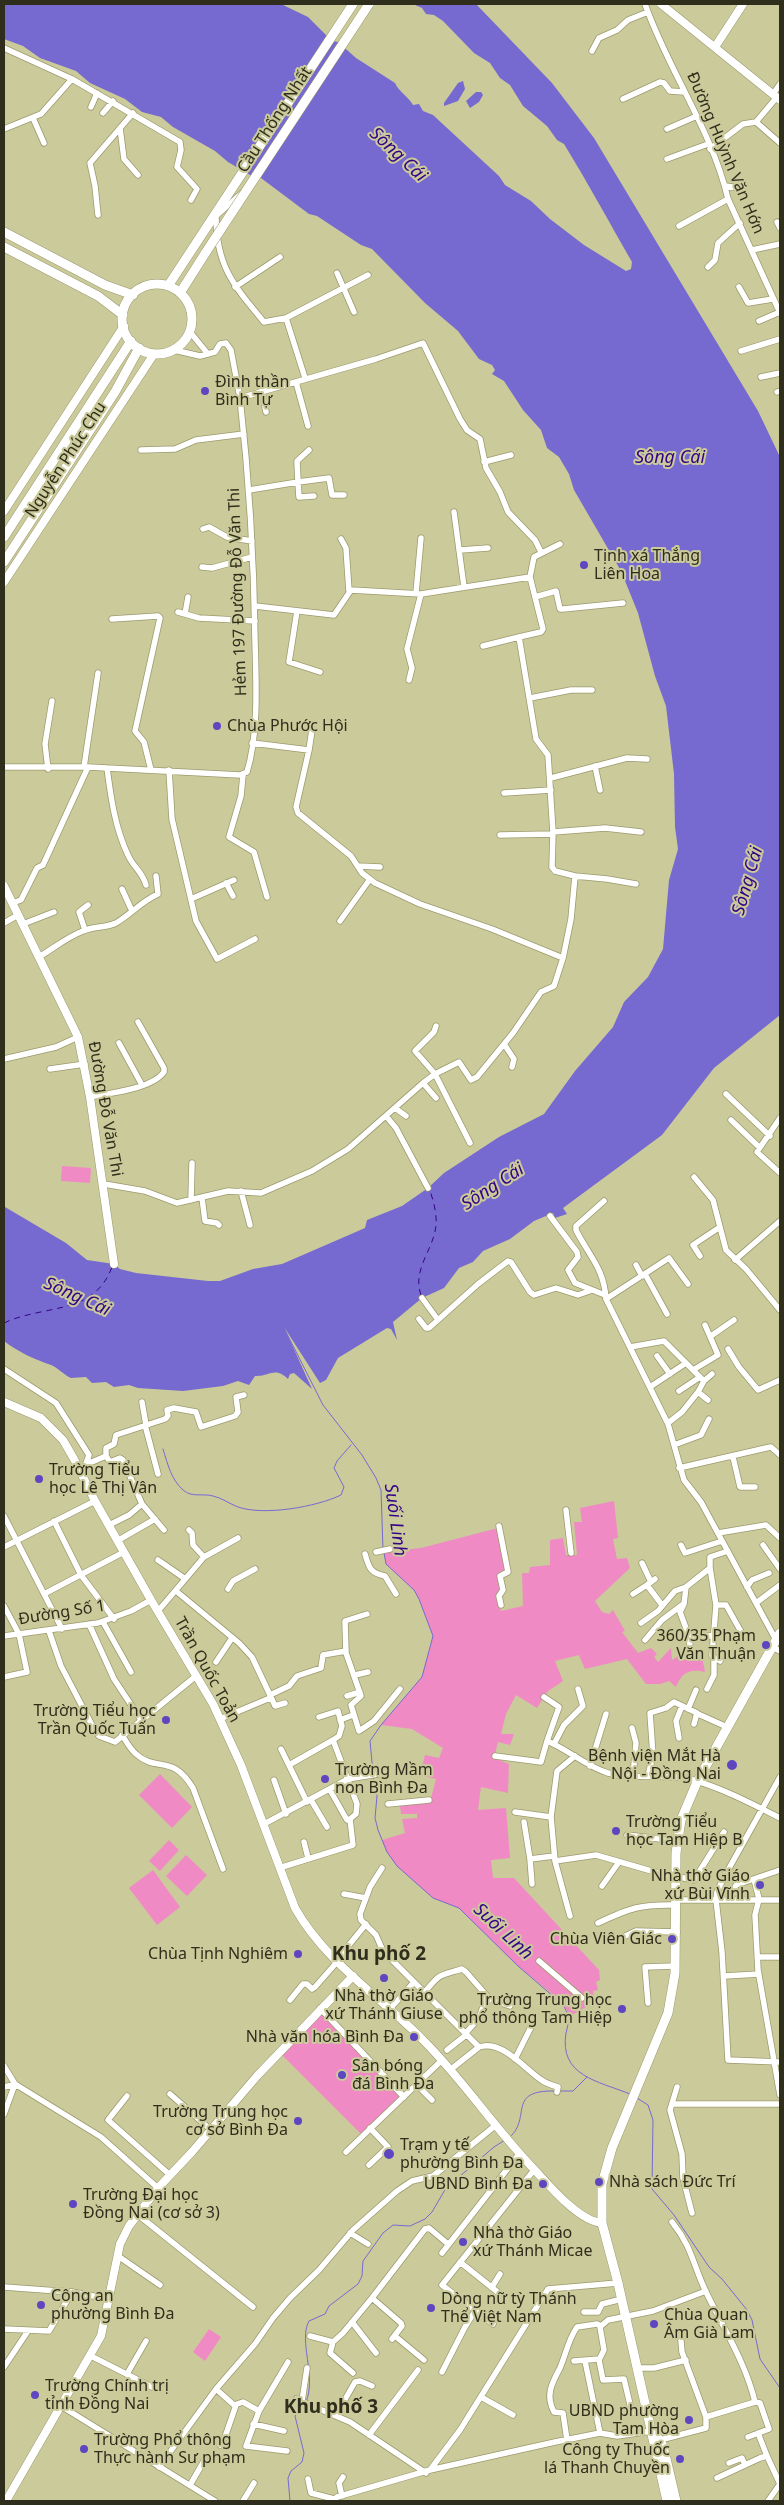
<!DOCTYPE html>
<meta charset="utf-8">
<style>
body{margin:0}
#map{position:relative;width:784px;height:2505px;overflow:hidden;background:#cbca9b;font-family:"Noto Sans",sans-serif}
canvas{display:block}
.frame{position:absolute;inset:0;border:5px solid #2f2e1c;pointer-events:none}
</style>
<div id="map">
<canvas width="784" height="2505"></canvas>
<div class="frame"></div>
</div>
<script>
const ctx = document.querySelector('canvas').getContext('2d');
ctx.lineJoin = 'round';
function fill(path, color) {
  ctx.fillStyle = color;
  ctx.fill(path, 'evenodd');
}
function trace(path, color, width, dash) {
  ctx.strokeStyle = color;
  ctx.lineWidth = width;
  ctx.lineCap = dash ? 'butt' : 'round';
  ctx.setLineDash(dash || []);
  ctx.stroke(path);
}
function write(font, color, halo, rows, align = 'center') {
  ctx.font = font + ' "Noto Sans",sans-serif';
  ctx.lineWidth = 4;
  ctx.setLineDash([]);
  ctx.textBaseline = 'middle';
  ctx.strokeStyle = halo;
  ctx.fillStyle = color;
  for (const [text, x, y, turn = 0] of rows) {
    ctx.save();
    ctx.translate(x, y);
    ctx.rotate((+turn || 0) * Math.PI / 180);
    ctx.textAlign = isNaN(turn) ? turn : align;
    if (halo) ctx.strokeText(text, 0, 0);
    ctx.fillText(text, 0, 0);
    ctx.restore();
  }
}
const green = new Path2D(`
 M62,1166L91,1168L90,1183L61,1181Z
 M614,1501L618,1538L613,1539L617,1559L627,1558L630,1568L595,1601L602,1612L609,1614L613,1610L625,1631L622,1632L638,1653L651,1648L657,1654L654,1657L658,1662L671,1648L672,1660L678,1656L681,1660L702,1656L705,1672C690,1668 681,1673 676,1687L669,1681L660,1684H646L627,1659L585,1669L579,1655L555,1661L563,1681L548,1691L537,1708L516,1695L506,1714L501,1734H514L510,1745L498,1742L494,1758L509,1764L508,1793L481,1787L478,1810L506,1808L510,1858L491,1860L493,1878H514L599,1970L600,1980L596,1982L598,1990L593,1991L594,1997L586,2007L568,2017L567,2010L551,1993L518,1966L459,1908L433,1898L397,1866L387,1852L382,1840L405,1833L402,1819L417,1818V1814H401L400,1805L430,1802L436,1779L420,1775L425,1755L439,1758L443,1748L412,1729L381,1725L422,1677L433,1636L419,1599L414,1590L386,1564L384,1552L421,1548L498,1528L506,1572L500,1573L501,1591L497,1598L501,1611L523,1606L522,1573H529L530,1567L550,1565V1540L563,1538L566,1555H577L574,1522H582L580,1508Z
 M160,1774L192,1807L172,1828L139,1795Z
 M169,1840L179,1850L160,1871L149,1861Z
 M186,1855L207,1875L187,1896L166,1876Z
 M153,1870L180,1907L157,1925L129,1888Z
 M321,2011L402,2097L361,2134L281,2054Z
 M209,2329L221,2337L205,2361L193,2352Z`);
const water = new Path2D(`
 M4,4H281L308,17L332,41L338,42L356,58L395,83C398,91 408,96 413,105L419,104L423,111L433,115L499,176L505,185L531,201L550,219L584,245L626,271L631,269L632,262C609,222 588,183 564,144L557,140L547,126L523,106L510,85L500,78L490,63L474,53L443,21L434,15L426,14L422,8L413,4H476L552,83L594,138L758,411L780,457V1015L714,1068L662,1135L563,1208L567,1214L555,1218L553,1213L534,1221L510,1239L483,1251L473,1262L459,1268L444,1288L422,1298L393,1322L397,1340L391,1329L387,1328L338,1358L326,1380L320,1383L284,1327L312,1389L294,1373L290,1374L288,1379C274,1366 270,1377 255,1376L249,1385L238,1381L223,1386L183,1391L138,1388L129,1385L114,1387L106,1382L92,1383L86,1377L71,1378C64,1375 57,1367 51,1365C34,1359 18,1352 4,1341V1202L5,1207L66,1243L87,1260L114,1264L120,1269L136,1273L208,1281H220L253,1269L282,1264L365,1228L367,1220L402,1206L428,1188L444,1173L499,1137L544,1114L575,1071L613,1027L624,1002L648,977L663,949L669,880L678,849L675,827L674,774L666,706L655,676L638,613L621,571L574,490L569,474L559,457L547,448L541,430L523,410L504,381L492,374L495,370L492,365L479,359L458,331L425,303L372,249L361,245L317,216L309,214L261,178L250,175L228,162L215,151L173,127L161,117L142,112L125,99L90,83L76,71L40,58L23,46L4,39Z
 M463,81L465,89L458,101L444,106V103L458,83Z
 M476,92H481L483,95L479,102L470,108L466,101Z`);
const stream = new Path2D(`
 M281,1322L323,1405L362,1455L376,1478L381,1490L383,1549
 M163,1449C168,1465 171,1479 183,1490C192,1498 203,1493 213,1496C222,1498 230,1504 238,1507C264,1516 316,1507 341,1495L344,1487L334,1468L337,1461L351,1445
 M373,1773L370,1741L381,1725L422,1677L433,1636L419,1599L414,1590L386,1564L384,1553
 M373,1777L377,1796L375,1818L378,1830L387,1852L397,1866L433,1898L459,1908L518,1966L562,2004C570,2014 569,2022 566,2033C559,2076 598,2081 630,2094
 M559,2091H573L587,2077
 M637,2098L648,2105L653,2120L652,2189L674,2215L709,2267L722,2279L747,2310L752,2320L760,2359L780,2388
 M510,2137C532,2117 506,2090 555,2091
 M306,2402C317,2376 298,2341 309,2321L325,2314L329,2306L358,2284L362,2276L363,2261L383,2233L393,2225L410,2226L425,2219L432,2212L446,2188L494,2147L505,2140
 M290,2501L288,2478L291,2471L302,2462L304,2453L295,2416L304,2405`);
const ferry = new Path2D(`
 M421,1295C412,1269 433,1251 436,1226C437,1215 434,1202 430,1191
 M4,1323C44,1304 94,1316 112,1267`);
const street = new Path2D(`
 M645,4C668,70 712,130 728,199L780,313
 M4,48L72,79L180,142L181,150L177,167L197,189L191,200
 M592,51L599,38L617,30L628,20L648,12
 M773,94L780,84
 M623,99L660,82L664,83L670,91L684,92
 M91,107L97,93
 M103,113L113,101
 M33,118L44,143
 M756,122L780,143
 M120,128L124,159L138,175
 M4,129L41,114L72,79
 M667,129L697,116
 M710,149L743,124L756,122L777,97
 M667,159L708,144
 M725,186L740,188
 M242,193L216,216C216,266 234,286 264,322L286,318
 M98,215L95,186L90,163L133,113
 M777,222L780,228
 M679,226L728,199
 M752,250L780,244
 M708,267L715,260L718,243L740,223
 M337,273L354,312
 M235,287L280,257
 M739,287L748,303L773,299
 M759,321L780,312
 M190,332L208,354
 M174,350L200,356L215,352L220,344L226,343L231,350L240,398
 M741,351L780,339
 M761,377L780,373
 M305,378L286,318L368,275
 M296,382L308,426
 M262,391L266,412
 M777,392L780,391
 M141,450L175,449L196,440L244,434
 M484,462L511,455
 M249,490L298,482L297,461L309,450
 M314,496L299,497L298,482L329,478L332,495H344
 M454,512L464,587
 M203,529L209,527L227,537L252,541
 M341,539L346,548L349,591
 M460,550L488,548
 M202,567L212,568L252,557
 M530,577L543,629L541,632L519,637L536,739L548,755L553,832L552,867L555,871L575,876L571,919L563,958
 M416,593L421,538
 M535,597L556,591L560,609H563L623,603
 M255,606L334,615L351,590L421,594L530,577L534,557L560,544
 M297,611L289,662L320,672
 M178,612L199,618L255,621
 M185,614L188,597
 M112,619L158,616L160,618L135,731L144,742L151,770
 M483,646L519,637
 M409,680L412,668L407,649L421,594
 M530,698L571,690H592
 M252,743L309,750L296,807L298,813L351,856L362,873L375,883L420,904L492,929L563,958L554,986L541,992L513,1033L477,1077L471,1080L459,1062L435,1074L470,1143
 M309,750L312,730
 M595,766L600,790
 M4,767H88L240,775L247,772C259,732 256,681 255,640C254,559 249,478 240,398L376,359L423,343L460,419L467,430L480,439L486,468L500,492L508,512L535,540L541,552
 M84,767L98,673
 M107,768C111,798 115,828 128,855C133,867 142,871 146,885
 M48,769L45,744L52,701
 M169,770L172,819L196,921L217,959L255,939
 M243,775L241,796L229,837L254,852L267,897
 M551,778L627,758L647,759
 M504,793L551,790
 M553,832L605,828L641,832
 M500,835L553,834
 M358,866L380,867
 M575,876L607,879L636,884
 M226,883L233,896
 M122,889L132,911
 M191,899L234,880
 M12,903L21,900L37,868L43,865L88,767
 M340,921L370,879
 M4,923L18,915
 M23,924L54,912
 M85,930L79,912L88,905
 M39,957C54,948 67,937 83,931C94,926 106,928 116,923C131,914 142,901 158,894L156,876
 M119,1043L142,1085
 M504,1044L514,1059L512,1067
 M4,1059L56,1047L78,1037
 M50,1069L85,1064
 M423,1083L435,1074L415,1051L434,1032L436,1026
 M726,1094L770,1136
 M90,1097C110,1093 152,1089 164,1072V1068L138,1022
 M395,1108L406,1116
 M386,1116L396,1128L428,1188
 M780,1118L757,1152L780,1173
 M731,1120L759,1147
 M694,1177L713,1200L726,1250L746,1269L780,1310
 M104,1184L145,1191L177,1203L228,1191L261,1193L312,1171L348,1149L423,1083L436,1098
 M241,1191L250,1225
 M202,1198L205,1221L217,1223L219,1225
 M191,1200L192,1163
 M604,1201L576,1226V1230C589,1256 604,1268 606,1299L668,1424L684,1480L701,1502L776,1640
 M550,1216L577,1252L578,1257L568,1270L575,1283L605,1295
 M700,1256L693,1245L720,1227
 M735,1260L780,1221
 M636,1265L642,1276
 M645,1274L667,1314
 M422,1298L438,1320
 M606,1299L669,1258L688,1284
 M419,1319L426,1328H429L478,1284L508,1261L511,1262L530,1292L534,1295L556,1288L578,1295L592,1290
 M711,1336L734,1320
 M630,1347L664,1341L704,1381L698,1392
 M728,1349L739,1367L758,1390L780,1380
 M657,1356L670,1374
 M4,1369L56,1403L89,1455L82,1475
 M693,1370L718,1355L705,1325
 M704,1381L712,1374
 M650,1387L686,1363
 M679,1391L700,1377
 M142,1402L146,1425
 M668,1423L682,1412L698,1392L708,1400
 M145,1425L158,1474
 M674,1445L701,1435L709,1419
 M733,1457L740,1487H755
 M87,1464L106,1456
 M679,1468L766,1448L771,1447L780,1455
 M142,1504L164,1530
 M566,1510L571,1553
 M4,1516L62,1629
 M54,1521L81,1575L114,1619
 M109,1525L129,1515L142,1504L123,1460L120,1458L110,1462L106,1456V1448L114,1444L116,1435L165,1419L168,1416L167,1410L174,1408L196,1412L201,1427L235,1416L238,1412L236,1397L244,1395
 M499,1526L508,1572L500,1576L503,1590L499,1596L501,1605
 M189,1530L192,1533L193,1545L204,1557
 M718,1533L766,1525L780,1538
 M117,1541L155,1519
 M681,1545L685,1553L722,1541
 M763,1545L780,1569
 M4,1547L95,1501
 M376,1552L390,1549
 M365,1554C369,1569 371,1573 385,1576L396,1594
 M158,1560L184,1578
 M642,1563L651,1582
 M710,1568L716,1605L712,1656L720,1661
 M655,1579L647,1585L662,1605
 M686,1587L684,1604L680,1612L690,1639L689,1657
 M747,1587L752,1580L769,1573
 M228,1589L233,1581L255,1569
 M176,1591L239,1643L252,1657L270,1695V1698L220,1719
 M44,1594L124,1552
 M633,1594L647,1585
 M756,1603L780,1585
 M716,1605H726L744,1637
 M4,1606L19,1634L27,1672L4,1677
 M158,1611L204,1557L238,1538
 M367,1614L345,1621L346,1653L361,1696L351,1705L359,1731L374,1721L400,1689
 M103,1622L131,1672
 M641,1623L658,1611L675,1591L686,1587L710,1568V1557L728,1551
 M89,1624L114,1679L141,1720
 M49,1631L61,1666L93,1727L99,1736L115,1742L196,1676
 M4,1636L98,1623L131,1611L151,1600
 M690,1639L715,1635
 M645,1640L662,1620L682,1605
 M772,1647L780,1651
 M216,1662L232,1638
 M355,1675L368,1672
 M707,1689L714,1675V1659
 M270,1695L289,1686L297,1676L321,1668L323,1655L346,1651
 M347,1696L360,1692
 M271,1697L275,1706L285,1703
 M544,1697L559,1707L547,1741C569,1750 585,1766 608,1773C630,1779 654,1775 677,1777C707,1780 752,1804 780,1818
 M688,1709L696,1690
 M698,1714L727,1727
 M319,1717L338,1711L342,1726L339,1736L333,1740
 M340,1720L353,1715
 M632,1728L636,1743L633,1776
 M122,1735C126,1741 130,1749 136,1754C157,1773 172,1753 193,1788L223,1869
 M679,1738L676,1721L682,1706
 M554,1744L564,1725L583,1706L578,1689
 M281,1749L307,1802
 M495,1756L541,1762L547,1741
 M575,1756L557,1771L551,1817L555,1861L596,1855L655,1872L694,1880L724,1832
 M289,1765L333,1740L357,1804L356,1814L350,1819
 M590,1766L606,1714
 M648,1776L653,1755L650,1713L666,1708L674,1702L697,1713L694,1724
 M780,1777L723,1879L717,1892L716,1900L722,1952L728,2060L780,2062
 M274,1780L286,1814
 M311,1800L327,1827
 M388,1804L429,1800
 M515,1812L551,1817
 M524,1822L530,1859
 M264,1824L348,1779L384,1773
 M627,1835L677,1841
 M304,1842L308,1858
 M555,1861L570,1916
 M279,1868L353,1845L350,1819L347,1820L330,1790
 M382,1868L370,1887L360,1914L361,1920L376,1935L383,1951L479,2047L450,2070
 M754,1879L759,1899
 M532,1884L530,1859L554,1856
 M602,1886L619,1862
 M344,1894L366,1898
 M759,1899L755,1915L758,1970L780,2095
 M676,1900H780
 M731,1900L736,1885L780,1870
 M598,1923C630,1908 641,1904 676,1905
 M623,1937L636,1931L677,1932
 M758,1957H780
 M336,1961L366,1924
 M539,1961L582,1998
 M724,1976L759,1974
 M425,1992C440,1973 439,1976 462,1969L466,1972L487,1996L479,2018L465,2034
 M487,1996L492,2000L510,2006
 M290,2000L303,1984H307L312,1989L315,1987L337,1962
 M648,2003L645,1967L675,1966
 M320,2008L404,2097
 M389,2010L414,1982
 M479,2047C501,2039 524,2068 540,2079C545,2083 551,2085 558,2087L557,2092
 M447,2050L466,2035
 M515,2059L531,2027
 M4,2066L15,2084L101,2137L158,2188
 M417,2085L432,2100
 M4,2087L13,2085
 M677,2087L670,2110L682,2154L683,2178L692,2213
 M170,2094L211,2130
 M127,2096L108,2120L170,2175
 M672,2104H780
 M4,2114L15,2084
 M346,2152L442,2060
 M369,2165L388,2147L370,2128
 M137,2214L253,2307
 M672,2222C693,2248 693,2266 707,2294C724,2329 746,2364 755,2402L706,2417L682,2352L681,2341
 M350,2233L368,2244
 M442,2253L519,2154
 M118,2256L160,2285
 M460,2262L500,2294
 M4,2287L72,2292L109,2299
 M492,2287L500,2274
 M372,2298L401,2323L402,2326L392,2339
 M584,2312H598L602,2304L622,2299
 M352,2322L376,2353
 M493,2324L442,2285L534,2170
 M4,2329L49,2331L72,2292
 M310,2336L333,2342
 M395,2336L424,2360
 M91,2356L152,2387
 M574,2361L599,2359
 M585,2361L600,2433
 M4,2367L28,2331
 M638,2368H654L686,2360
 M442,2372L465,2327L475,2311
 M353,2373L330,2353L333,2342L343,2333L372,2298L425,2229L429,2228L448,2244
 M127,2374L146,2341
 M216,2389L234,2405L243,2402L259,2411
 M481,2397L513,2415
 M296,2399L350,2422L426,2473
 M302,2401L307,2368
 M61,2406L215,2501
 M632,2413L624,2379L603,2380L599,2360L604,2350L600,2327L608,2320L653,2311L706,2291
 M336,2415L355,2382L360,2381L372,2386
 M253,2424L284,2431
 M758,2433L767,2456
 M369,2435L418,2370
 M748,2437L769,2429L760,2403L755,2402
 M567,2440L563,2413L554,2412C545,2395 552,2383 560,2368C566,2354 568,2340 577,2327L597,2324L601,2326
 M660,2440L706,2428V2417
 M220,2445L225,2437L236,2405
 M287,2451L246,2446L259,2411L288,2362
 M729,2463L742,2458L745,2465
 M159,2467L216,2389L255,2344L273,2318L290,2298L319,2270L353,2230L397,2191L412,2181L433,2176L496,2125
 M430,2470L460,2430L548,2289L618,2283
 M717,2478L760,2458L767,2456L780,2484
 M308,2479L311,2493L334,2499
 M190,2485L204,2461
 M342,2496L339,2483L343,2477
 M243,2501L254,2483
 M334,2501L337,2497L430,2470L555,2442L600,2433L617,2436L652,2431
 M768,2501L780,2484`);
const secondary = new Path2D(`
 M661,4L780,100
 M715,47L743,4
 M4,511L124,326
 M4,582L154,354
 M4,886L78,1037L90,1097L114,1264
 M4,1402L41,1418L63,1440L74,1459L95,1501L151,1600L213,1704L241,1765L295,1908C326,1963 381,1997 424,2041C463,2080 494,2127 532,2167C548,2184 578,2221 602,2223
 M6,2501L101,2336L120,2244L129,2226L158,2188L192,2152L257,2076L353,1976`);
const primary = new Path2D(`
 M4,232L105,285L133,295
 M4,247L98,296L123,315
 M122 319a35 35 0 1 1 70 0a35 35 0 1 1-70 0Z
 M168,286L353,4
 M180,293L206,252
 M4,537L131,341
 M4,562L115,392L139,348
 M653,2431L663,2446L676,2501
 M667,2501L618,2283L602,2223V2184L612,2148L668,2013L675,1973L676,1853L681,1820L697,1782L780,1633`);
const primaryBridge = new Path2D(`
 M206,252L369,4`);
const markers = [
 [205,391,5,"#5d46bf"],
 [584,565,5,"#5d46bf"],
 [217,726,5,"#5d46bf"],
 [39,1479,5,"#5d46bf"],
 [766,1645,5,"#5d46bf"],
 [166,1720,5,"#5d46bf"],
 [732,1765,6,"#5d46bf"],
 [325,1779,5,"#5d46bf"],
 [616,1831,5,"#5d46bf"],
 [760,1885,5,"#5d46bf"],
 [672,1939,5,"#5d46bf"],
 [298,1954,5,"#5d46bf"],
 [384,1978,5,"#5d46bf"],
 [622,2009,5,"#5d46bf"],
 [414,2037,5,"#5d46bf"],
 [342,2075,5,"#5d46bf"],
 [298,2121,5,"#5d46bf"],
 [389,2154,6,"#5d46bf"],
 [599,2182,5,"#5d46bf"],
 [543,2184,5,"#5d46bf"],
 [73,2204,5,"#5d46bf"],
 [463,2242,5,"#5d46bf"],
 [41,2305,5,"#5d46bf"],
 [431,2308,5,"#5d46bf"],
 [654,2324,5,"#5d46bf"],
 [35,2395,5,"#5d46bf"],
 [689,2420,5,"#5d46bf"],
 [84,2449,5,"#5d46bf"],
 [680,2459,5,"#5d46bf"]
];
const streetNames = [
 ["Cầu Thống Nhất",275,120,-57],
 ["Đường Huỳnh Văn Hớn",725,153,67],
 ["Nguyễn Phúc Chu",66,460,-57],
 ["Hẻm 197 Đường Đỗ Văn Thi",238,592,-92],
 ["Đường Đỗ Văn Thi",105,1109,80],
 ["Đường Số 1",62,1613,-9],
 ["Trần Quốc Toản",207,1670,61]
];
const poiNames = [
 ["Đình thần",215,382],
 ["Bình Tự",215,400],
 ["Tịnh xá Thắng",594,556],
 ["Liên Hoa",594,574],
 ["Chùa Phước Hội",227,726],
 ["Trường Tiểu",49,1470],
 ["học Lê Thị Vân",49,1488],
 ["360/35 Phạm",756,1636,"right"],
 ["Văn Thuận",756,1654,"right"],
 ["Trường Tiểu học",156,1711,"right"],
 ["Trần Quốc Tuấn",156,1729,"right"],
 ["Bệnh viện Mắt Hà",721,1756,"right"],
 ["Nội - Đồng Nai",721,1774,"right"],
 ["Trường Mầm",335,1770],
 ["non Bình Đa",335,1788],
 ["Trường Tiểu",626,1822],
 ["học Tam Hiệp B",626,1840],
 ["Nhà thờ Giáo",750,1876,"right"],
 ["xứ Bùi Vĩnh",750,1894,"right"],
 ["Chùa Viên Giác",662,1939,"right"],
 ["Chùa Tịnh Nghiêm",288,1954,"right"],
 ["Nhà thờ Giáo",384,1996,"center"],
 ["xứ Thánh Giuse",384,2014,"center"],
 ["Trường Trung học",612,2000,"right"],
 ["phổ thông Tam Hiệp",612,2018,"right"],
 ["Nhà văn hóa Bình Đa",404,2037,"right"],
 ["Sân bóng",352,2066],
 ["đá Bình Đa",352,2084],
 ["Trường Trung học",288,2112,"right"],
 ["cơ sở Bình Đa",288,2130,"right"],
 ["Trạm y tế",400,2145],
 ["phường Bình Đa",400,2163],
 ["Nhà sách Đức Trí",609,2182],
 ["UBND Bình Đa",533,2184,"right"],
 ["Trường Đại học",83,2195],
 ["Đồng Nai (cơ sở 3)",83,2213],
 ["Nhà thờ Giáo",473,2233],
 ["xứ Thánh Micae",473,2251],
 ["Công an",51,2296],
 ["phường Bình Đa",51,2314],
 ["Dòng nữ tỳ Thánh",441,2299],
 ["Thể Việt Nam",441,2317],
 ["Chùa Quan",664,2315],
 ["Âm Già Lam",664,2333],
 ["Trường Chính trị",45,2386],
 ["tỉnh Đồng Nai",45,2404],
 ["UBND phường",679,2411,"right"],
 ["Tam Hòa",679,2429,"right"],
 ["Trường Phổ thông",94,2440],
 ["Thực hành Sư phạm",94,2458],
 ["Công ty Thuốc",670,2450,"right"],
 ["lá Thanh Chuyền",670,2468,"right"]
];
const waterNames = [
 ["Sông Cái",398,155,43],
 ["Sông Cái",670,458],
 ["Sông Cái",748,881,-74],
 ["Sông Cái",493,1187,-33],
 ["Sông Cái",77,1297,24],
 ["Suối Linh",395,1520,82],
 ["Suối Linh",503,1932,43]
];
const quarterNames = [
 ["Khu phố 2",379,1955],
 ["Khu phố 3",331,2408]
];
fill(green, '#f08ac4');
fill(water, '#766ad0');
trace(stream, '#766ad0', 1);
trace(ferry, '#340388', 1, [6, 5]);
trace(street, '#9c9a6d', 7);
trace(secondary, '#9c9a6d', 9);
trace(primary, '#9c9a6d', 10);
trace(street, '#fff', 5.5);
trace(secondary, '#fff', 8);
trace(primary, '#fff', 9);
trace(primaryBridge, '#9c9a6d', 10, []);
trace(primaryBridge, '#fff', 9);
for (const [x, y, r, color] of markers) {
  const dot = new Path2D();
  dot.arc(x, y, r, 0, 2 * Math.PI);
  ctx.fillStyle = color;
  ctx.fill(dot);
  trace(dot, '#cbca9b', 2);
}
write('16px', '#2f2e1c', '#cbca9b', streetNames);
write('16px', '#2f2e1c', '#cbca9b', poiNames, 'left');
write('italic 18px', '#340388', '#cbca9b', waterNames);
write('bold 19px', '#2f2e1c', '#cbca9b', quarterNames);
</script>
